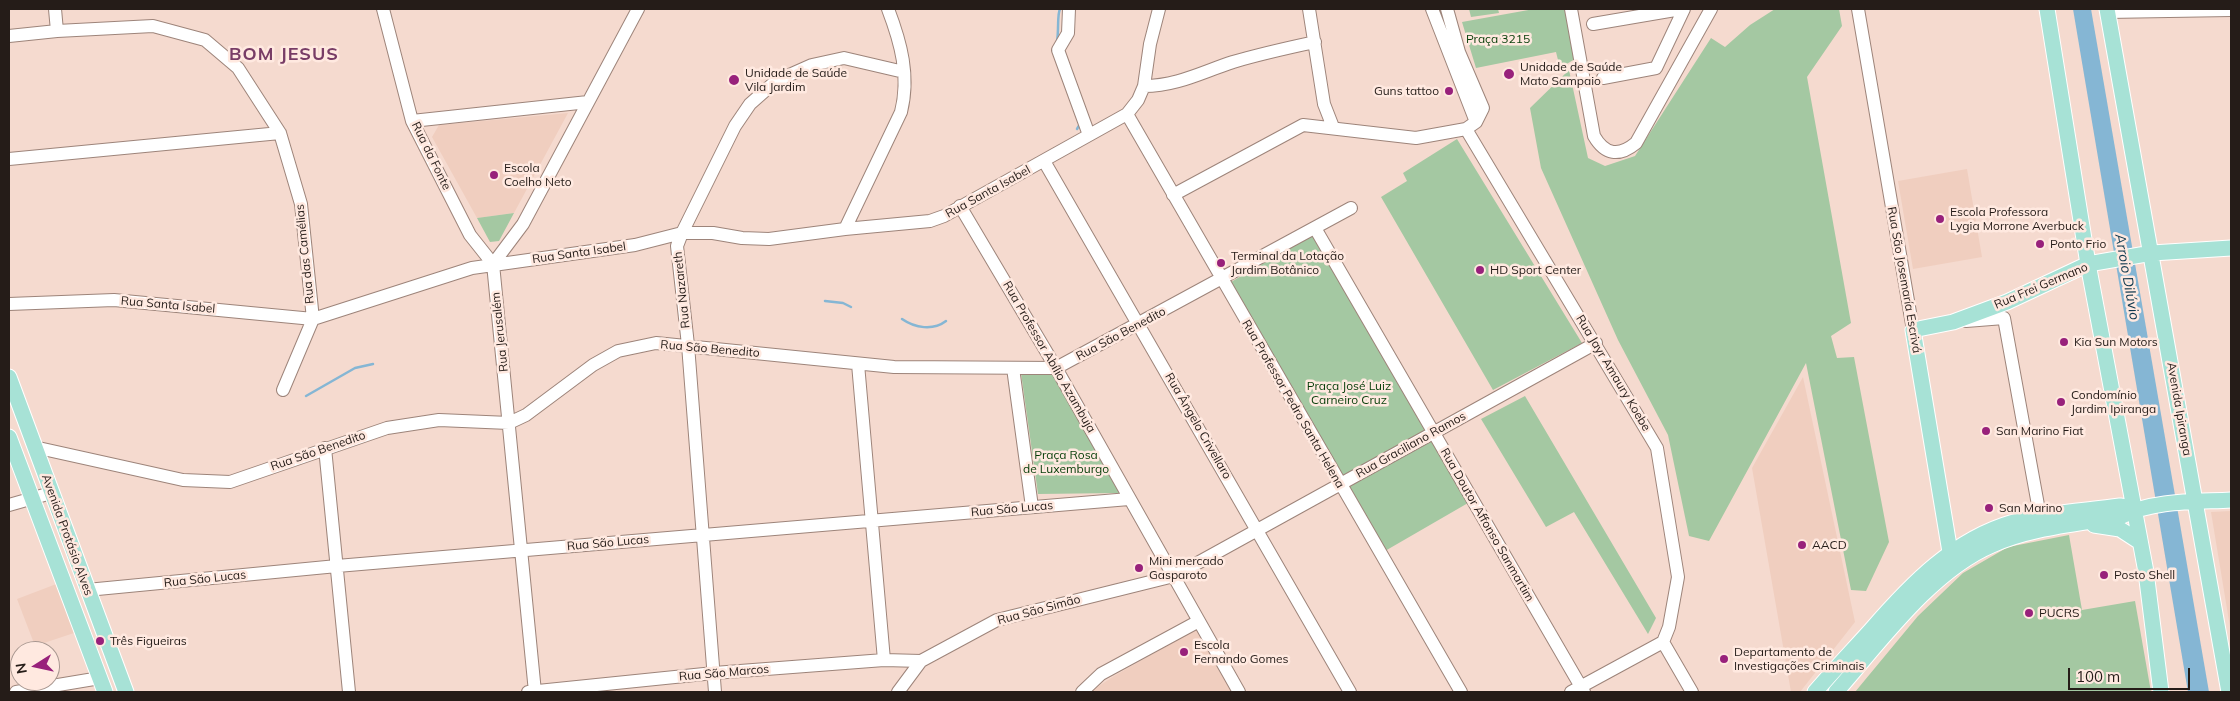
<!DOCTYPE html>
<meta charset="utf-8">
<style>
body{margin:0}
#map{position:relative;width:2240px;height:701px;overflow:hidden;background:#f5dacf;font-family:Mulish,sans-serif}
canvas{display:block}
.frame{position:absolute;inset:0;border:10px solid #251c18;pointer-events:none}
.north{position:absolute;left:10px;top:641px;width:50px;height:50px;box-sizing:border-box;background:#ffe9e0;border:1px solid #a89790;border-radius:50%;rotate:260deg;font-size:14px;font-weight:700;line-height:20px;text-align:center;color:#251c18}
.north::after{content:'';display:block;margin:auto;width:18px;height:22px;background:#98217b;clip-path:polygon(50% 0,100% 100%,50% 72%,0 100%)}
.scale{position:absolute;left:2068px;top:668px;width:122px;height:22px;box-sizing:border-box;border:2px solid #251c18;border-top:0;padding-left:6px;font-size:15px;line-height:18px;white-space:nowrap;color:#251c18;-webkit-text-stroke:4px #ffe9e0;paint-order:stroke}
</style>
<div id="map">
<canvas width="2240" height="701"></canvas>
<div class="frame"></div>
<div class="north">N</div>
<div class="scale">100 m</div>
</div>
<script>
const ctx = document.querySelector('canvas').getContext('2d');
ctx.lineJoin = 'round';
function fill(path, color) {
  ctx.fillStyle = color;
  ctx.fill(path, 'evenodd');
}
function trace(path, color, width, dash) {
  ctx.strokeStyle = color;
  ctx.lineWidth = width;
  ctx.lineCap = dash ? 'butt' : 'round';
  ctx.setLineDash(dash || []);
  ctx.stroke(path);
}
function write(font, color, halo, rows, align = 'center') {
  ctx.font = font + ' Mulish,sans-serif';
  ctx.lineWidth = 5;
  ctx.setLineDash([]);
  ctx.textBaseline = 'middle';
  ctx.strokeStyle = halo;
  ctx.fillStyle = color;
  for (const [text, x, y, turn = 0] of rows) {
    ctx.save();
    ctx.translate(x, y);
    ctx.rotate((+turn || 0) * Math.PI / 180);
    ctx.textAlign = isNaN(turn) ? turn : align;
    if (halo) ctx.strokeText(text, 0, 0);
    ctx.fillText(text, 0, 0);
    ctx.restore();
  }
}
const built = new Path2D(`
 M568,113L514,213L477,218L432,137L439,125Z
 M1967,169L1982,257L1913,269L1898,181Z
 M1803,377L1855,622L1800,692H1791L1752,468Z
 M2231,511V633L2211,512Z
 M59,583L77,632L35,646L17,599Z
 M1198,628L1236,692H1090L1114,676Z`);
const green = new Path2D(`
 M1469,9H1498L1499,13L1471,17Z
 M1534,9H1565L1575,59L1560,68L1556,52L1476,68L1462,22Z
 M1775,9H1839L1842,26L1807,77L1851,323L1831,336L1837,358L1854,357L1889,542L1866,591L1851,590L1806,363L1709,541L1689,536L1668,435L1618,340L1541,168L1530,108L1569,70L1588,158L1605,166L1635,156L1711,38L1725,47L1750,25Z
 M1457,139L1582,343L1493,390L1381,197L1407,181L1403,173Z
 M514,213L499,241L490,242L477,218Z
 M1313,234L1468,503L1385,551L1231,282Z
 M1052,372L1120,493L1038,494L1021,373Z
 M1525,396L1656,618L1648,634L1574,512L1546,527L1481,419Z
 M2069,535L2082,610L2135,601L2151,692H1855L1918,616L1963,573L2008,547Z`);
const water = new Path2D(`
 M2073,9H2091L2209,692H2188Z`);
const stream = new Path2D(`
 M1057,41C1059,31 1057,14 1060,9
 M1077,129L1080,124
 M825,301L843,303L851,307
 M902,319C915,328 933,331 946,321
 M306,396L355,368L373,364`);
const minor = new Path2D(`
 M55,9L57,31
 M383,9L412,121L470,235L493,264
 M1069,9L1068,33L1058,50L1089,135
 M1309,9L1324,104L1333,127
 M1432,9L1476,122
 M1571,9L1594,136C1605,155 1619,157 1636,143L1711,9
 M1858,9L1913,330
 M2107,12L2231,10
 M1593,24L1681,9
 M9,36L57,31L153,26L205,40L238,68L280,133L301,204L313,319L283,390
 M1603,78L1656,68L1684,9
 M1144,86C1177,86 1202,72 1233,62C1260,54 1287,48 1315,42
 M1127,114L1461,692
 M412,121L588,102
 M1466,129L1657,448L1678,577L1669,627L1663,642
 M9,159L280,133
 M1044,161L1350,692
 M1173,195L1303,125L1416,138L1466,129L1476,122L1483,108L1459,52L1447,9
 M960,206L1056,368L1239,692
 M1315,228L1584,692
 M845,229L901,112C910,76 901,43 888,9
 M9,304L114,300L313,319L472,268L635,245L682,233H713L742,238L769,239L845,229L930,221L944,216L1127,114L1138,100L1144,86L1150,44L1159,9
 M1966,321L2004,318L2040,516
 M858,364L884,660
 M1013,368L1032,507
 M34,447L183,480L230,482L387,428L439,420L509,423L526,415L593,365L618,351L656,343L894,367L1056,368L1351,208
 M325,448L349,692
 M9,505L51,493
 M87,590L337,566L1129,499
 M1663,642L1692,692
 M16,692L100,678
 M528,692L714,673L884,660L921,661
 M535,692L493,264L523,224L638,9
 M715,692L688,345L677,246L682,233L735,126L750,104L776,81L812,65L844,58L904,72
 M898,692L921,661L997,620L1174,576L1596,343
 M1082,692L1101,674L1199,621
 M1571,692L1663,642`);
const major = new Path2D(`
 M2047,9L2088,264L2146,572L2161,692
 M2107,9L2229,692
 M9,377L126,692
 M9,437L105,692
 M2094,525L2120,529L2140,542
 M1950,552L1913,330L1953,322L2007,302L2088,264L2152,253L2231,248
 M1815,692C1833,671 1852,651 1871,630C1911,584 1954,539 2014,522C2048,512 2085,511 2120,506L2126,507
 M1836,692C1880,642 1931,571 1992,545C2032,527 2079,524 2122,516C2154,500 2196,502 2231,500`);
const markers = [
 [1509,74,6,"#98217b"],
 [734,80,6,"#98217b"],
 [1449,91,5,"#98217b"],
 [494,175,5,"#98217b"],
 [1940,219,5,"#98217b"],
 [2040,244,5,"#98217b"],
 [1221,263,5,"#98217b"],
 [1480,270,5,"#98217b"],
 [2064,342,5,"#98217b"],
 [2061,402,5,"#98217b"],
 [1986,431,5,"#98217b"],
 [1989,508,5,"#98217b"],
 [1802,545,5,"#98217b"],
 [1139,568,5,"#98217b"],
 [2104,575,5,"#98217b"],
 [2029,613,5,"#98217b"],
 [100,641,5,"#98217b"],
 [1184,652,5,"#98217b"],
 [1724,659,5,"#98217b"]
];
const parkNames = [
 ["Praça 3215",1498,39],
 ["Praça José Luiz",1349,386],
 ["Carneiro Cruz",1349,400],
 ["Praça Rosa",1066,455],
 ["de Luxemburgo",1066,469]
];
const poiNames = [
 ["Unidade de Saúde",1520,67],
 ["Mato Sampaio",1520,81],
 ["Unidade de Saúde",745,73],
 ["Vila Jardim",745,87],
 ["Guns tattoo",1439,91,"right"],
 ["Escola",504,168],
 ["Coelho Neto",504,182],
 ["Escola Professora",1950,212],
 ["Lygia Morrone Averbuck",1950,226],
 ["Ponto Frio",2050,244],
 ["Terminal da Lotação",1231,256],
 ["Jardim Botânico",1231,270],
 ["HD Sport Center",1490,270],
 ["Kia Sun Motors",2074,342],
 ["Condomínio",2071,395],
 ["Jardim Ipiranga",2071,409],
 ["San Marino Fiat",1996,431],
 ["San Marino",1999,508],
 ["AACD",1812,545],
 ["Mini mercado",1149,561],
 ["Gasparoto",1149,575],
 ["Posto Shell",2114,575],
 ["PUCRS",2039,613],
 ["Três Figueiras",110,641],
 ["Escola",1194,645],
 ["Fernando Gomes",1194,659],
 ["Departamento de",1734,652],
 ["Investigações Criminais",1734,666]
];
const streetNames = [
 ["Rua da Fonte",431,156,64],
 ["Rua Santa Isabel",988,192,-29],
 ["Rua Santa Isabel",579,253,-8],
 ["Rua das Camélias",305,254,-96],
 ["Rua São Josemaría Escrivá",1904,280,80],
 ["Rua Frei Germano",2041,286,-23],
 ["Rua Nazareth",682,290,-96],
 ["Rua Santa Isabel",168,305,5],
 ["Rua Jerusalém",500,332,-96],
 ["Rua São Benedito",1121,334,-28],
 ["Rua São Benedito",710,349,5],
 ["Rua Professor Abílio Azambuja",1049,357,60],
 ["Rua Jayr Amaury Koebe",1613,373,59],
 ["Rua Professor Pedro Santa Helena",1293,404,60],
 ["Avenida Ipiranga",2179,409,80],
 ["Rua Ângelo Crivellaro",1198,426,60],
 ["Rua Graciliano Ramos",1411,445,-29],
 ["Rua São Benedito",318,451,-19],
 ["Rua São Lucas",1012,509,-5],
 ["Rua Doutor Affonso Sanmartim",1487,525,60],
 ["Avenida Protásio Alves",67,535,70],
 ["Rua São Lucas",608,543,-5],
 ["Rua São Lucas",205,579,-6],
 ["Rua São Simão",1039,610,-15],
 ["Rua São Marcos",724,673,-5]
];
const waterNames = [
 ["Arroio Dilúvio",2127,277,80]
];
const districtNames = [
 ["BOM JESUS",284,55]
];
fill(built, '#f0cebf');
fill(green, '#a4c8a2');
fill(water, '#85b6d4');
trace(stream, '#85b6d4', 2.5);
trace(minor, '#9d847a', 14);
trace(major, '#fff', 17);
trace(minor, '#fff', 12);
trace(major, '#a7e2d6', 15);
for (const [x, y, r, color] of markers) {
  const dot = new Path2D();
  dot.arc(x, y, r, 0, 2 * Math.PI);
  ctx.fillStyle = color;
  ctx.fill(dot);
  trace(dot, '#ffe9e0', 2);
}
write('12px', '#043c06', '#ffe9e0', parkNames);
write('12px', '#251c18', '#ffe9e0', poiNames, 'left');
write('12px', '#251c18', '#ffe9e0', streetNames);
write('italic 14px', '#0d374d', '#ffe9e0', waterNames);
ctx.letterSpacing = '1px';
write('bold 18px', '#783c66', '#ffe9e0', districtNames);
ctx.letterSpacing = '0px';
</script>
